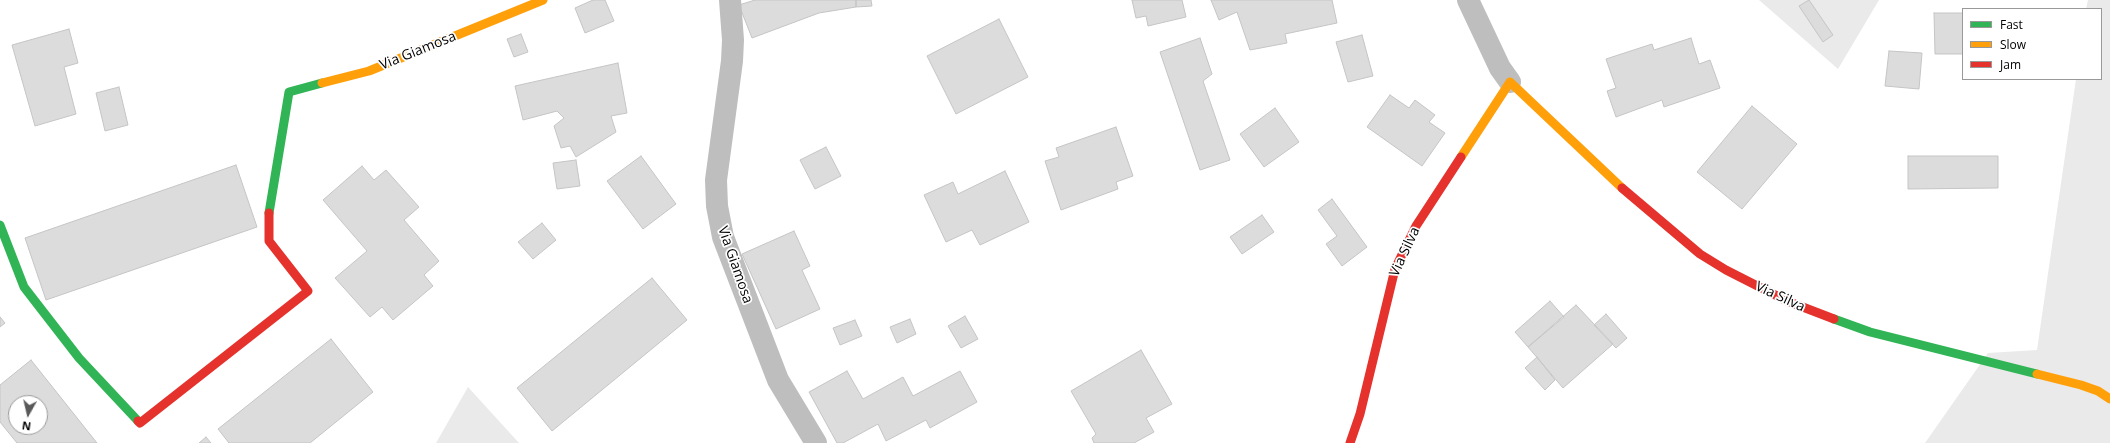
<!DOCTYPE html>
<style>
body{margin:0}
#map{position:relative;width:2110px;height:443px;overflow:hidden;background:#fff;font-family:"Open Sans",sans-serif}
canvas{display:block}
.legend{position:absolute;left:1962px;top:8px;width:140px;height:72px;box-sizing:border-box;background:#fff;border:1px solid #999;margin:0;padding:5px 7px;list-style:none;font-size:12px;color:#000}
.legend li{display:flex;align-items:center;gap:8px;height:20px}
.legend b{width:20px;border:1px solid #999}
.north{position:absolute;left:8px;top:395px;width:40px;height:40px;box-sizing:border-box;background:#fff;border:1px solid #999;border-radius:50%;rotate:188deg;font-size:11px;font-weight:700;line-height:16px;text-align:center;color:#000}
.north::after{content:'';display:block;margin:auto;width:14px;height:18px;background:#595959;clip-path:polygon(50% 0,100% 100%,50% 72%,0 100%)}
</style>
<div id="map">
<canvas width="2110" height="443"></canvas>
<ul class="legend">
<li><b style="height:5px;background:#30b455"></b>Fast</li>
<li><b style="height:5px;background:#ff9f0a"></b>Slow</li>
<li><b style="height:5px;background:#e5322d"></b>Jam</li>
</ul>
<div class="north">N</div>
</div>
<script>
const c = document.querySelector('canvas').getContext('2d');
c.lineJoin = 'round';
function fill(path, color) {
  c.fillStyle = color;
  c.fill(path, 'evenodd');
}
function toPath(rows) {
  const path = new Path2D();
  for (const r of rows) {
    path.moveTo(r[0], r[1]);
    for (let i = 2; i < r.length; i += 2) path.lineTo(r[i], r[i + 1]);
  }
  return path;
}
function trace(path, color, width, dash) {
  c.strokeStyle = color;
  c.lineWidth = width;
  c.lineCap = dash ? 'butt' : 'round';
  c.setLineDash(dash || []);
  c.stroke(path);
}
function label(font, color, halo, rows, align = 'center') {
  c.font = font + ' "Open Sans",sans-serif';
  c.lineWidth = 3.5;
  c.setLineDash([]);
  c.textBaseline = 'middle';
  c.strokeStyle = halo;
  c.fillStyle = color;
  for (const [text, x, y, turn = 0] of rows) {
    c.save();
    c.translate(x, y);
    c.rotate((+turn || 0) * Math.PI / 180);
    c.textAlign = isNaN(turn) ? turn : align;
    if (halo) c.strokeText(text, 0, 0);
    c.fillText(text, 0, 0);
    c.restore();
  }
}
fill(toPath([
 [1759,0,1879,0,1838,69],
 [2088,0,2110,0,2110,443,1925,443,1988,353,2037,350,2076,79,2101,79,2101,9,2086,9],
 [468,387,519,443,436,443]
]), '#eaeaea');
const building = toPath([
 [593,0,605,0,614,21,585,33,575,8,593,0],
 [755,0,856,0,856,7,819,13,752,38,739,5,755,0],
 [856,0,871,0,872,6,856,7,856,0],
 [1132,0,1182,0,1186,17,1148,26,1146,16,1136,18,1132,0],
 [1211,0,1332,0,1337,23,1285,34,1287,43,1250,50,1237,12,1219,20,1211,0],
 [1809,0,1833,35,1823,42,1799,6,1809,0],
 [1934,13,1963,13,1963,54,1935,54,1934,13],
 [999,19,1028,77,956,114,927,56,999,19],
 [69,29,78,63,64,67,76,114,35,126,12,45,69,29],
 [521,34,528,52,514,57,507,39,521,34],
 [1362,35,1373,76,1348,82,1336,42,1362,35],
 [1200,38,1212,74,1203,81,1230,160,1200,170,1160,52,1200,38],
 [1691,38,1699,64,1710,60,1720,88,1664,107,1662,100,1616,117,1607,91,1616,88,1606,59,1652,44,1654,50,1691,38],
 [1889,51,1922,53,1919,89,1885,86,1889,51],
 [618,63,627,113,611,116,616,132,576,157,570,146,561,148,554,126,564,118,557,111,523,120,515,86,618,63],
 [119,87,128,125,105,131,96,93,119,87],
 [1390,95,1409,108,1415,100,1435,115,1429,122,1445,133,1422,166,1367,127,1390,95],
 [1752,106,1797,144,1742,209,1697,172,1752,106],
 [1275,108,1299,142,1264,167,1240,134,1275,108],
 [1116,127,1133,176,1116,182,1118,189,1061,210,1045,161,1059,157,1056,148,1116,127],
 [826,147,841,176,815,189,800,160,826,147],
 [641,156,676,204,643,229,607,181,641,156],
 [1908,156,1998,156,1998,188,1908,189,1908,156],
 [576,160,580,186,557,189,553,163,576,160],
 [236,165,257,227,46,300,25,238,236,165],
 [362,166,374,180,386,170,419,207,404,220,439,261,424,275,433,286,393,320,382,307,370,317,335,278,367,251,323,200,362,166],
 [1005,171,1029,222,980,245,972,230,946,242,924,195,953,182,958,194,1005,171],
 [1332,199,1367,247,1342,266,1326,244,1337,236,1318,210,1332,199],
 [1262,215,1274,232,1242,254,1230,237,1262,215],
 [542,223,556,240,533,259,518,242,542,223],
 [794,231,810,266,802,270,820,309,776,329,742,254,794,231],
 [652,278,687,320,552,431,517,388,652,278],
 [1550,301,1564,317,1528,347,1515,332,1550,301],
 [1576,305,1613,344,1563,388,1528,347,1576,305],
 [1606,314,1627,338,1616,348,1594,325,1606,314],
 [965,316,978,339,961,348,948,326,965,316],
 [0,317,5,323,0,327,0,317],
 [910,319,916,334,897,343,890,327,910,319],
 [855,320,862,336,840,345,833,328,855,320],
 [331,339,373,392,310,443,229,443,218,429,331,339],
 [1141,350,1172,404,1146,418,1154,432,1134,443,1094,443,1092,438,1096,434,1071,391,1141,350],
 [1537,357,1555,380,1545,390,1525,368,1537,357],
 [31,360,97,443,17,443,0,422,0,385,31,360],
 [16,403,40,403,40,427,16,427,16,403],
 [847,371,863,399,903,377,913,396,960,371,977,402,930,428,926,420,886,441,878,424,843,443,837,443,809,392,847,371],
 [206,437,211,443,199,443,206,437]
]);
fill(building, '#dcdcdc');
trace(building, '#c5c5c5', 1);
trace(toPath([
 [730,0,733,40,732,61,716,180,717,206,723,237,778,380,816,443],
 [1468,0,1500,68,1510,82]
]), '#bebebe', 22);
trace(toPath([
 [269,213,289,92,322,83],
 [0,225,24,287,79,358,138,421],
 [1834,319,1870,332,2037,374]
]), '#30b455', 9);
trace(toPath([
 [322,83,369,71,543,0],
 [1461,157,1510,82,1622,188],
 [2037,374,2081,385,2098,391,2110,399]
]), '#ff9f0a', 9);
trace(toPath([
 [1622,188,1700,254,1726,270,1787,301,1834,319],
 [138,421,140,423,308,291,269,241,269,213],
 [1350,443,1360,414,1395,269,1416,226,1461,157]
]), '#e5322d', 9);
label('14px', '#000', '#fff', [
 ["Via Giamosa",418,51,-22],
 ["Via Silva",1405,252,-65],
 ["Via Giamosa",735,265,71],
 ["Via Silva",1780,297,25]
]);
</script>
